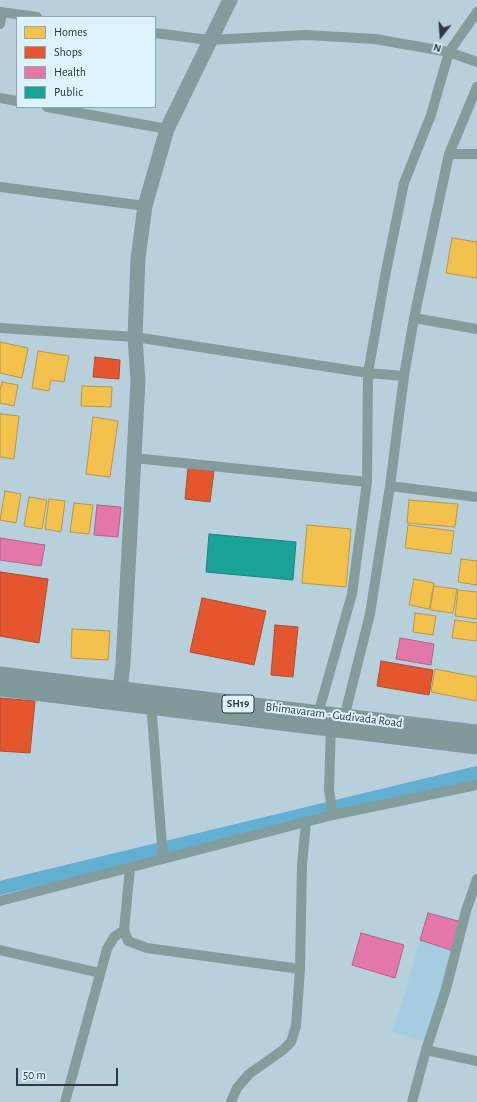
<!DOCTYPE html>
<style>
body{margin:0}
#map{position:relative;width:477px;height:1102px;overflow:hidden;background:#b8d0dc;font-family:"Alegreya Sans",sans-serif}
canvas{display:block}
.legend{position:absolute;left:16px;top:16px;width:140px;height:92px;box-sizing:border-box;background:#dcf2fd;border:1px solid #94a8b3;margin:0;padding:5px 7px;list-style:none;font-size:12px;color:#293a43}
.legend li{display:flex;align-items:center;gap:8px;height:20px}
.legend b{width:20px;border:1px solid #94a8b3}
.north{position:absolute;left:421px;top:16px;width:40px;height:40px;-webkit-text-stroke:3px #dcf2fd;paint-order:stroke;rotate:197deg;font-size:11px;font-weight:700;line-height:16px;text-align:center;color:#293a43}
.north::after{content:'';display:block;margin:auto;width:14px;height:18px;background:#293a43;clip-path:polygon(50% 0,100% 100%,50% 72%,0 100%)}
.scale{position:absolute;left:16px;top:1068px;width:102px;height:18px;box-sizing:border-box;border:2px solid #293a43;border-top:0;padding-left:5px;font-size:12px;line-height:14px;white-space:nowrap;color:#293a43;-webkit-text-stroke:3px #dcf2fd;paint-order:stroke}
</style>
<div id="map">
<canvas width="477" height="1102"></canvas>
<ul class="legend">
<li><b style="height:11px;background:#f2c14e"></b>Homes</li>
<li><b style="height:11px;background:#e4572e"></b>Shops</li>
<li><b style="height:11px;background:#e377a8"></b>Health</li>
<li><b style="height:11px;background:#17a398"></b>Public</li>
</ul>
<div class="north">N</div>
<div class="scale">50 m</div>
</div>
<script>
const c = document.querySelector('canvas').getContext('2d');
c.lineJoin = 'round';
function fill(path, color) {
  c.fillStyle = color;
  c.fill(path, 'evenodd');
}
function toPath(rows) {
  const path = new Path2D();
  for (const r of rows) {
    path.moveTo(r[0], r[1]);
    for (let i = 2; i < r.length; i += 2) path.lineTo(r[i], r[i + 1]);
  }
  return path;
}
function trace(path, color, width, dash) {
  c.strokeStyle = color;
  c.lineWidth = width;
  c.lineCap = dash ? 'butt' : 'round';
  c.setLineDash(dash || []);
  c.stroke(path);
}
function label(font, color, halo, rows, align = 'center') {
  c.font = font + ' "Alegreya Sans",sans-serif';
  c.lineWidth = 4;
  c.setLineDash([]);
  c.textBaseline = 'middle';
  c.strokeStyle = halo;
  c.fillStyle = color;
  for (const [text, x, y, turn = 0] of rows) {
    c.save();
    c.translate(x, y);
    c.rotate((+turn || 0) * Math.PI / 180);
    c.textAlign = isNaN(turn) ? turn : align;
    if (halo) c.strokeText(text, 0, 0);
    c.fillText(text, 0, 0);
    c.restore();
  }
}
fill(toPath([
 [428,913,462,922,428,1042,393,1032]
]), '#a5cce0');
const homes = toPath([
 [452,238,477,242,477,278,446,273,452,238],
 [0,342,28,348,22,378,0,373,0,342],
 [38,351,69,356,64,382,51,380,49,391,32,388,38,351],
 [2,382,18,385,14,406,0,403,0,390,2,382],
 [82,386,112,387,111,407,81,406,82,386],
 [0,414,19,416,14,459,0,457,0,414],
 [93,417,118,421,110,477,86,474,93,417],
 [5,491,21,494,16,523,0,520,5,491],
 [29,497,47,500,42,529,24,526,29,497],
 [49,499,65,501,61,532,45,529,49,499],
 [409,500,458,504,455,527,407,523,409,500],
 [74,503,93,505,89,534,70,532,74,503],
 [307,525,351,529,346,587,302,583,307,525],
 [408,525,454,531,451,554,405,548,408,525],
 [461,559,477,561,477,585,458,582,461,559],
 [414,579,434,583,429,609,409,605,414,579],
 [434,586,457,589,453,613,430,610,434,586],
 [458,590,477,592,477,619,455,616,458,590],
 [415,613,436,616,433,635,413,632,415,613],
 [455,620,477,623,477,641,452,638,455,620],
 [72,629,110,631,108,660,71,658,72,629],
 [435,669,477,677,477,701,431,692,435,669]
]);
fill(homes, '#f2c14e');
trace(homes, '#b6984b', 1);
const shops = toPath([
 [95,357,120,360,119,379,93,377,95,357],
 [188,468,214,471,210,502,185,499,188,468],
 [0,572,48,579,39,643,0,636,0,572],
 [202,598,266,611,254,665,190,652,202,598],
 [275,625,298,627,293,677,271,675,275,625],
 [381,661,433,670,429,695,377,686,381,661],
 [0,698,35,701,30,753,0,751,0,698]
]);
fill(shops, '#e4572e');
trace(shops, '#ac4e34', 1);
const health = toPath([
 [97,505,121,507,118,537,94,535,97,505],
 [0,538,45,545,41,566,0,560,0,538],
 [400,638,434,644,431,665,396,659,400,638],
 [428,913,462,922,454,951,420,940,428,913],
 [361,933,404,945,395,978,352,965,361,933]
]);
fill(health, '#e377a8');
trace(health, '#ab658a', 1);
const public = toPath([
 [209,534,296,542,293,580,206,572,209,534]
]);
fill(public, '#17a398');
trace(public, '#1c847e', 1);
trace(toPath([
 [0,888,477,773]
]), '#63afd2', 14);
trace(toPath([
 [0,12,37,17],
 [0,24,2,12],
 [155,33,209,40,306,35,375,39,449,52,477,62],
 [0,98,17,101],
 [47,107,167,129],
 [449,154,477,154],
 [0,187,145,206],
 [414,318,477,329],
 [0,328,135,337,368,373,404,376],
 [134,458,367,482],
 [390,486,477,497],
 [151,702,163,859],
 [318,714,352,594,367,482,368,373,386,271,404,183,431,115,449,52,477,12],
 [343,722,370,614,390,486,404,376,414,318,449,154,477,87],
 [331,724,329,790,333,815],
 [130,868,124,930,128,941,147,948,300,969],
 [0,901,333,815,477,785],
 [0,950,100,973],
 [426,1050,477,1061],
 [65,1102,107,949,114,937,124,930],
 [231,1102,237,1088,249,1074,283,1050,291,1042,296,1026,300,969,302,865,306,822],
 [412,1102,426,1050,446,989,466,911,477,879]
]), '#829d9c', 10);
trace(toPath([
 [120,690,123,664,138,381,135,337,138,258,145,206,167,129,230,0]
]), '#839d9f', 15);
trace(toPath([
 [0,675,477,733],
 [0,688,477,746]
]), '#80999b', 17);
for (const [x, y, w] of [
 [238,704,32]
]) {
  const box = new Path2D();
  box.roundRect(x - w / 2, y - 9, w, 18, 3);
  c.fillStyle = '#dcf2fd';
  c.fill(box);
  trace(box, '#293a43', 1);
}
label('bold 11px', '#293a43', null, [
 ["SH19",238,704]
]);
label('12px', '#293a43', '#dcf2fd', [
 ["Bhimavaram - Gudivada Road",334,715,7]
]);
</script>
